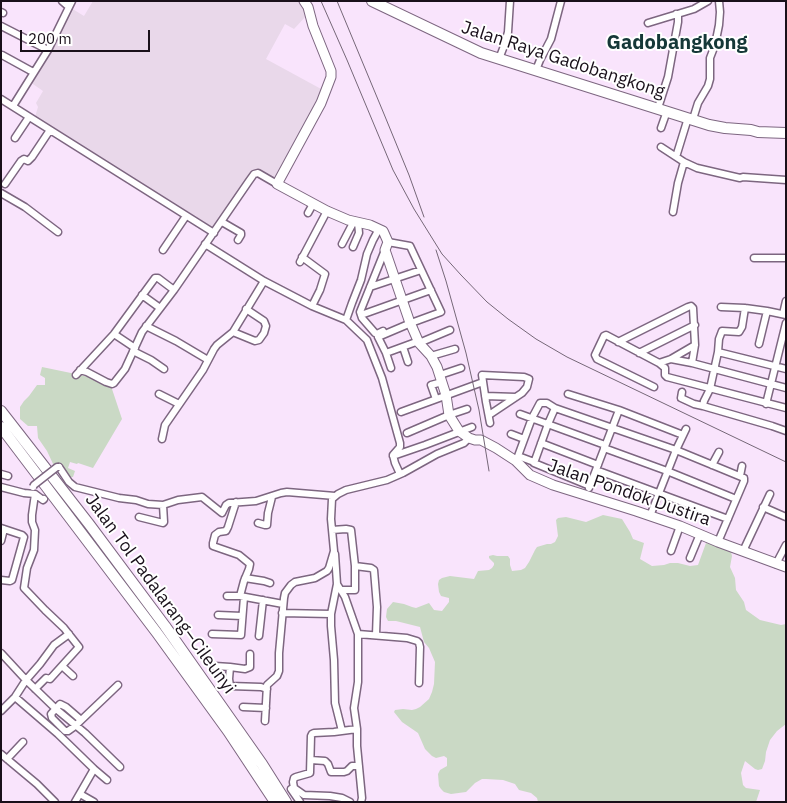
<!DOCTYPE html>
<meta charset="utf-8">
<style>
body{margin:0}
#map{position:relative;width:787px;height:803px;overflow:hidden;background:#f9e4fc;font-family:"IBM Plex Sans",sans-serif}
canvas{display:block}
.frame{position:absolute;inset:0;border:2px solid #19101a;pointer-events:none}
.scale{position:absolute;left:20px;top:30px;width:130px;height:22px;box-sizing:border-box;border:2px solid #19101a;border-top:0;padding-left:6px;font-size:15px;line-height:18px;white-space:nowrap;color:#19101a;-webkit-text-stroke:4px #fff;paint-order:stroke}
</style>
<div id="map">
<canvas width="787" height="803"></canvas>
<div class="frame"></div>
<div class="scale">200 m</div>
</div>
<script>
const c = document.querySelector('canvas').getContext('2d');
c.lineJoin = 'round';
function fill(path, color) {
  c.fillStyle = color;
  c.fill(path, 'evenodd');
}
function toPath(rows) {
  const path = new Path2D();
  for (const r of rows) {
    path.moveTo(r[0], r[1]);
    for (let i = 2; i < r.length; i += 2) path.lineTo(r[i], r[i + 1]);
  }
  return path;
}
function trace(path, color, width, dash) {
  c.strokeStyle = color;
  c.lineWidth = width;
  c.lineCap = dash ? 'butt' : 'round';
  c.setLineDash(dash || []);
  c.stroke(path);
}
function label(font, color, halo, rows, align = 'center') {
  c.font = font + ' "IBM Plex Sans",sans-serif';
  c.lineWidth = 4;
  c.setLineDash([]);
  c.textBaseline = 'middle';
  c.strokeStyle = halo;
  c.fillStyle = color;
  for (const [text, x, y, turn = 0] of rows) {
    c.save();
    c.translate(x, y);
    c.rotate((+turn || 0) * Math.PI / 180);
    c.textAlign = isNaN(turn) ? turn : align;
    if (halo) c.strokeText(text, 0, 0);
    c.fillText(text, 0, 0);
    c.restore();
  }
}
fill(toPath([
 [93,1,302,1,307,15,294,29,285,24,266,59,323,90,274,180,253,169,216,226,213,228,210,228,35,117,38,107,36,103,43,91,30,82,71,8,84,16]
]), '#e9d8ea');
fill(toPath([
 [42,367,95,378,111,386,122,419,93,468,78,463,77,464,70,462,68,468,75,471,73,477,68,477,54,466,47,451,38,438,37,426,28,426,20,419,20,407,24,401,29,396,37,385,45,385,45,378,40,375],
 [603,515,622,519,630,532,633,539,644,543,640,559,652,566,664,565,670,563,678,563,690,566,698,565,706,543,728,549,731,552,732,556,730,567,735,578,736,590,744,602,746,610,760,620,781,625,786,624,786,724,777,731,770,740,766,752,765,761,762,769,758,770,755,769,745,761,741,773,743,785,746,788,760,790,756,802,538,802,537,798,531,793,519,790,515,784,503,780,486,779,482,779,475,783,466,792,451,794,444,792,441,789,439,786,438,774,440,770,447,766,447,758,444,756,436,758,432,756,425,749,418,733,402,722,394,712,395,710,403,709,412,710,416,709,420,707,429,699,432,692,434,684,435,662,429,648,424,642,420,627,396,621,388,621,386,617,387,609,393,602,404,604,412,607,416,608,429,603,434,610,442,611,449,602,449,598,441,596,439,592,438,584,439,580,442,578,450,576,474,579,478,571,489,570,492,568,494,565,494,563,489,558,489,556,493,555,497,556,508,556,510,559,510,565,512,571,521,570,525,568,529,562,535,550,537,547,547,544,551,544,555,542,558,536,556,520,558,518,566,517,586,522]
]), '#cad9c5');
const minor = toPath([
 [62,1,69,7],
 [1,12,3,13],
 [648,23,694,9,708,1],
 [1,26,48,50],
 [2,55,33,72],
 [499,59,504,46,508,32,510,1],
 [536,70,540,60,551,39,561,1],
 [1,99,214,233],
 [13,106,48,50,72,1],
 [658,108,668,77,678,22,678,16,676,14],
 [693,119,698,103,708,86,710,79,710,58,715,45,719,25,720,12,719,1],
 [661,128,667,111],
 [15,138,29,117],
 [661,147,684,162,697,168,740,178,743,177,786,180],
 [676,157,688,118],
 [5,184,21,161,24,159,28,161,32,157,50,130],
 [1,193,25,207,58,232],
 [673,212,678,183,684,162],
 [308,213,313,204],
 [222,222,241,233,241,235,238,240],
 [388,242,410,246,441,312,411,323,378,337,386,353,391,368],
 [205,244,264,281,312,306,346,320,367,340,382,378,400,443,400,447,393,455,395,463,400,474],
 [342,244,354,221],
 [353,247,359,233,358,222],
 [163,250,186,216],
 [302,257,325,274,320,290,312,306],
 [754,258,786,258],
 [300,262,327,211],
 [370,287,421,270],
 [142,295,160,308],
 [721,307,745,308,767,311,786,315],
 [745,308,742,327,739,332,722,331,719,339,718,352,710,389,704,401,703,406,772,426,786,431],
 [783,314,786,301],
 [361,315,431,290],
 [346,320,352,303,361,280,367,254,373,240,379,229],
 [146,326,176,341,208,360],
 [383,331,377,334,375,333,362,318,360,312,385,250],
 [233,332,255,341,259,340,264,333,266,326,264,321,246,309],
 [114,334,135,348],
 [618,342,688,307,691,306,693,308,695,345,692,363],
 [759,344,767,311],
 [403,347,408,362],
 [133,351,151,360,164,369],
 [718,352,786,369],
 [386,353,416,342,419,343,450,330],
 [639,353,695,325],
 [431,356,455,349],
 [671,359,692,363,786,388],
 [659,363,671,359,695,345],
 [80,370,87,372,106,382,112,384,114,383,125,369,142,332,174,290,249,181,254,174,258,173,277,184],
 [76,375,114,334,155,278,158,278,174,290],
 [440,375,461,368],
 [654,387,597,359,595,355,604,336,606,335,659,363,665,368,665,375,667,377,786,408],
 [682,392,681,398,694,404,703,406],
 [159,394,179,404],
 [568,394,619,410,683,435],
 [485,396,516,397],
 [436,399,431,385,442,382],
 [766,404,786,323],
 [401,412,483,382],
 [520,414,605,445],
 [489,415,522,393,527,387,529,379,524,377,482,375,486,402,490,423],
 [407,433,449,415,467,409],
 [511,434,524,439],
 [162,439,165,425,203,370,214,349,217,345,233,332,264,281],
 [541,443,598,465],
 [604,448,667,471,736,499],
 [393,456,425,445,472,427],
 [534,462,518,456,532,418,540,403,547,403,555,408],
 [712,465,719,452],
 [59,467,69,482,75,487,119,498,136,500,148,504,163,505,178,500,202,497,222,513,226,505,229,503,256,501,281,493,287,492,335,496],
 [596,470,728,519],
 [1,474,8,476],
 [740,476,742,466],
 [590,486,534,463,548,424,555,408,676,450,744,478,744,481,718,542],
 [1,487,24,493,35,494],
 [589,488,619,410],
 [236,502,228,527,226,531,219,532,215,535,213,543,213,546,239,555,250,564,249,569,244,581,240,596,283,604],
 [763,507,786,517],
 [650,516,676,450,686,429],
 [139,517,163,523,164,522,163,505],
 [258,523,265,525,267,525,268,513,272,497],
 [1,528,22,535,24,537,12,580,10,581,1,580],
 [332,530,346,529,351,530,355,566,371,568,374,570,377,607,376,635],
 [1,541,4,529],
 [671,551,680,526],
 [745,552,745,547,770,494],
 [335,554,337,584,331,614,331,626,334,660,335,703,342,731],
 [690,558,700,534],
 [776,564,786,545],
 [245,578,264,581,270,583],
 [337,584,345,597,358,634,358,682,354,708,357,729,357,746,362,798,361,802],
 [341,590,355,590,355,566],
 [227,596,240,596],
 [282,613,331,614],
 [218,615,242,616],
 [69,634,54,645,40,664,26,680,56,709,85,733,120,767],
 [212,634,241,635,244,597],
 [358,634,407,638,417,641,419,643,420,647,419,683],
 [259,636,263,600],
 [1,653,26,680,15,697,1,711],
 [250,654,250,667,245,669,230,667,229,679,230,686,261,687,267,689],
 [62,666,73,676],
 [215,666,230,667],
 [35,689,46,678,50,679,79,647,64,628,45,610,24,588,27,568,34,550,35,530,32,522,32,515,35,494,43,500,44,499],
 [15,697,58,734,94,769,107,780],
 [243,707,266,708],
 [81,720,66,707,60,704,51,714,52,718,65,731,68,731,75,726,118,685],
 [265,721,267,685,277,676,279,671,279,653,284,598,285,593,291,585,295,582,315,578,327,571,329,568,334,551,331,519,332,499,338,494,346,490,387,480,403,473,437,454,464,443,469,438],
 [1,754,37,784,55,802],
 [7,759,23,742],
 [311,760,325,761,328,764,331,772,344,772,347,771,352,766,359,766],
 [291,789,300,802],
 [80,794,94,802],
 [75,802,94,769],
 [350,802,342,798,330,796,304,795,294,788,293,782,294,778,296,777,310,773,311,736,312,734,314,733,334,732,357,729]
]);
const major = toPath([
 [304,1,308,7,313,26,331,71,331,77,321,103,277,184,327,211,348,220,370,225,383,231,384,233,388,242,385,250,409,320,419,343,431,356,437,367,446,395,449,415,459,431,469,438,475,440,481,440,496,448,516,461,530,475,553,485,636,511,680,526,718,542,786,567]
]);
const highway = toPath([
 [372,1,481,53,709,125,725,128,751,130,758,132,786,133],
 [1,411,89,524,165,626,262,764,286,802],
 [1,427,157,633,228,731,275,802]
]);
trace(minor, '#7d6680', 9);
trace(major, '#7d6680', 11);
trace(highway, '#7d6680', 12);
trace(minor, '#fff', 6);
trace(major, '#fff', 9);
trace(highway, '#fff', 10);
trace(toPath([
 [321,1,347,60,393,170,414,209,442,254,461,275,487,302,508,319,536,339,567,357,786,462],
 [337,1,384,114,409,175,424,217],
 [436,250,446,281,466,353,479,410,489,471]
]), '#756777', 1);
const minorBridge = toPath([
 [33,487,34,485,57,467,59,467]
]);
trace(minorBridge, '#7d6680', 9, []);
trace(minorBridge, '#fff', 6);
label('18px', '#19101a', '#fff', [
 ["Jalan Raya Gadobangkong",563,60,18],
 ["Jalan Pondok Dustira",629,493,19],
 ["Jalan Tol Padalarang–Cileunyi",160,594,54]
]);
label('bold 20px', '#153838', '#fff', [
 ["Gadobangkong",677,43]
]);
</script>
